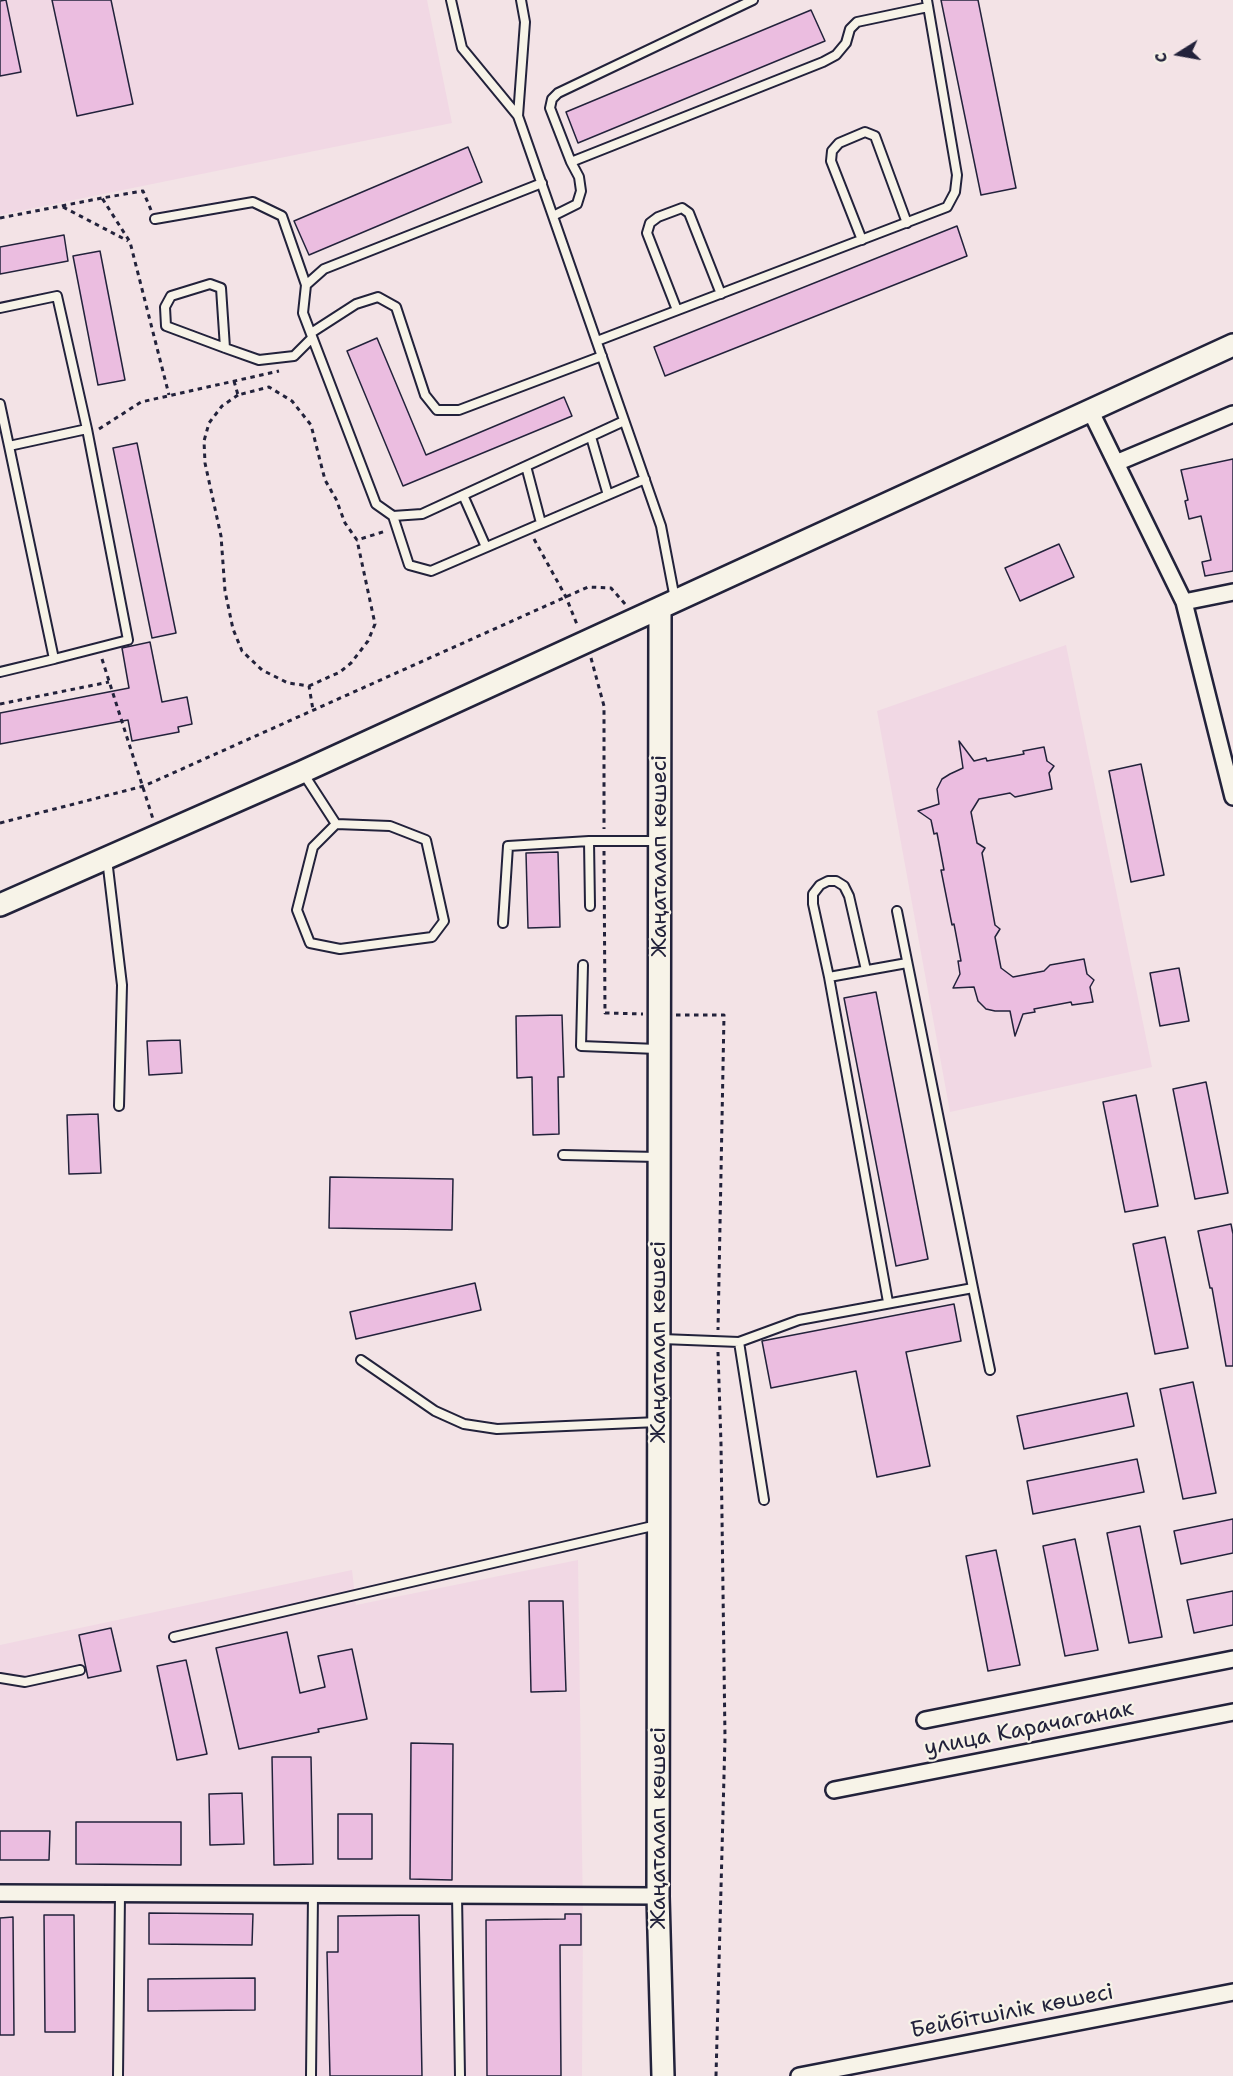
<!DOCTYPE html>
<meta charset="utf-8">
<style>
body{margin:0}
#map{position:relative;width:1233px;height:2076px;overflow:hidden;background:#f3e3e6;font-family:"Shantell Sans",sans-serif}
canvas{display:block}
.north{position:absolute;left:1149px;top:24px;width:60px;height:60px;-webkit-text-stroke:4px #f7f3e8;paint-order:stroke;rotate:259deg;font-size:16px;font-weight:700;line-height:24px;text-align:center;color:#22223b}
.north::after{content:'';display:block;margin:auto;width:21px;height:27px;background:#22223b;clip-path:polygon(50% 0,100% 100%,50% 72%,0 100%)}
</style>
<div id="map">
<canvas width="1233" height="2076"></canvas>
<div class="north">С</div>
</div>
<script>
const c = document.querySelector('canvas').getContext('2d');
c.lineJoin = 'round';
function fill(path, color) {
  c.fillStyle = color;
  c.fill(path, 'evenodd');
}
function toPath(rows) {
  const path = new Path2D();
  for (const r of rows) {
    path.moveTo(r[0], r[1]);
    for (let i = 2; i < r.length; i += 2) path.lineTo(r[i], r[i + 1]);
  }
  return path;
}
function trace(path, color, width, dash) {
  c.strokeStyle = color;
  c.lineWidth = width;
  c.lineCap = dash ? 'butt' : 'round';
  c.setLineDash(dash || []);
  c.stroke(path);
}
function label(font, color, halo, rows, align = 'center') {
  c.font = font + ' "Shantell Sans",sans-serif';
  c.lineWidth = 4.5;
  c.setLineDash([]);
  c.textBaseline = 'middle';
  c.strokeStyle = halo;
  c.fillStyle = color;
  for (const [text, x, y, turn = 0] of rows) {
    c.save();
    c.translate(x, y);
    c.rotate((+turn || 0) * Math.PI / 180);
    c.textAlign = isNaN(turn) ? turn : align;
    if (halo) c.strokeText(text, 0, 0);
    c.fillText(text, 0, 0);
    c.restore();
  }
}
fill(toPath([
 [0,0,427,0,452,123,0,215],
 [1066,645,1152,1067,950,1112,877,711],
 [578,1560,583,1920,582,2076,0,2076,0,1645,352,1570,356,1605]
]), '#f1d8e4');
const building = toPath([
 [6,0,21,72,0,76,0,1,6,0],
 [52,0,111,0,133,104,77,116,52,0],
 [941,0,978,0,1016,188,981,195,941,0],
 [811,10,825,41,578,143,566,112,811,10],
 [468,147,482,182,309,255,294,221,468,147],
 [957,226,967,256,665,376,654,347,957,226],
 [64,235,68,261,0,274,0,247,64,235],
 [100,251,125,380,98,385,73,256,100,251],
 [377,338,426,455,564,397,572,416,403,486,347,351,377,338],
 [137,443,176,633,152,638,113,448,137,443],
 [1233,459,1233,571,1205,576,1202,562,1211,560,1201,516,1189,519,1185,501,1188,500,1181,470,1233,459],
 [1059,544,1074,577,1020,601,1005,568,1059,544],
 [150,642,162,702,187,697,192,724,178,727,179,732,132,741,128,720,0,744,0,713,129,688,122,648,150,642],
 [959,741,974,761,986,758,987,761,1024,754,1023,751,1044,747,1047,761,1054,766,1049,773,1052,789,1015,797,1010,793,979,799,971,812,977,843,985,848,982,853,995,925,1000,929,995,937,1001,968,1013,977,1044,971,1050,965,1084,959,1087,974,1094,980,1090,987,1093,1002,1072,1005,1071,1002,1034,1009,1035,1012,1023,1014,1015,1036,1010,1011,995,1011,986,1009,978,1001,974,987,953,988,960,974,958,961,961,961,954,924,952,925,941,870,944,870,937,833,934,834,931,820,918,811,939,804,937,789,942,779,950,774,963,768,959,741],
 [1141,764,1164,875,1131,882,1109,771,1141,764],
 [558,852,560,927,528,928,526,853,558,852],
 [1179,968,1189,1021,1160,1026,1150,973,1179,968],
 [876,992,928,1259,896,1266,844,998,876,992],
 [562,1015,564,1077,558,1077,559,1134,533,1135,532,1077,517,1078,516,1016,562,1015],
 [180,1040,182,1073,149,1075,147,1041,180,1040],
 [1206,1082,1228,1193,1195,1199,1173,1089,1206,1082],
 [1136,1095,1158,1206,1125,1212,1103,1102,1136,1095],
 [98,1114,101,1173,69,1174,67,1115,98,1114],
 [330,1177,453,1179,452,1230,329,1228,330,1177],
 [1231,1224,1233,1234,1233,1366,1226,1366,1212,1288,1210,1288,1198,1231,1231,1224],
 [1165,1237,1188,1348,1155,1354,1133,1244,1165,1237],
 [475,1283,481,1310,356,1339,350,1312,475,1283],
 [954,1304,961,1341,906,1352,930,1466,877,1477,856,1371,771,1388,762,1341,954,1304],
 [1193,1382,1216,1493,1183,1499,1160,1389,1193,1382],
 [1127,1393,1134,1426,1024,1449,1017,1416,1127,1393],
 [1137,1459,1144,1492,1033,1514,1027,1481,1137,1459],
 [1233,1519,1233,1553,1181,1564,1174,1531,1233,1519],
 [1140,1526,1162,1637,1129,1643,1107,1533,1140,1526],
 [1075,1539,1098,1650,1065,1656,1043,1546,1075,1539],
 [996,1550,1020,1665,988,1671,966,1556,996,1550],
 [1233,1591,1233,1625,1194,1633,1187,1600,1233,1591],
 [529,1601,563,1601,566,1691,531,1692,529,1601],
 [111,1628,121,1671,88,1678,79,1635,111,1628],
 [287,1632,300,1693,325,1687,318,1656,352,1649,367,1719,318,1729,319,1732,239,1749,216,1648,287,1632],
 [186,1660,207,1754,177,1760,157,1666,186,1660],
 [411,1743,453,1744,452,1880,410,1879,411,1743],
 [272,1757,311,1757,313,1864,274,1865,272,1757],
 [242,1793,244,1844,210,1845,209,1794,242,1793],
 [338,1814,372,1814,372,1859,338,1859,338,1814],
 [76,1822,181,1822,181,1865,76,1864,76,1822],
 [0,1831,50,1831,49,1860,0,1860,0,1831],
 [149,1913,253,1914,252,1945,149,1944,149,1913],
 [565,1914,581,1914,581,1945,560,1945,561,2076,487,2076,486,1920,565,1919,565,1914],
 [44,1915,74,1915,75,2032,45,2032,44,1915],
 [419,1915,422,2076,330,2076,327,1952,338,1952,338,1916,419,1915],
 [13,1917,14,2035,0,2035,0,1918,13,1917],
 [255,1978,255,2010,148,2011,148,1979,255,1978]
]);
fill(building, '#ebbde0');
trace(building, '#22223b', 1.5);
const service = toPath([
 [451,0,462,48,518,116,661,526,675,599],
 [518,116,525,22,521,0],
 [571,162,823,62,836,55,846,43,850,29,857,22,928,7],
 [542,183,324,269,306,285,303,313,376,504,393,516,422,514,624,421],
 [553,216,577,204,581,191,579,177,571,162,550,108,552,99,558,93,753,0],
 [155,219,253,202,282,216,306,285],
 [862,240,831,161,832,151,839,143,865,132,875,136,907,223],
 [0,308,57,296,87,429,9,446,54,659,0,672],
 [677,310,647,233,650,223,658,217,682,208,689,213,721,294],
 [311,333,356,304,378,297,396,307,425,395,437,410,459,410,602,356],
 [597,341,947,207,955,192,957,175,927,0],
 [225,348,221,288,210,284,171,296,165,307,166,326,225,348,259,360,294,356,312,338],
 [0,404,9,446],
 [591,437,608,495],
 [526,466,541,523],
 [463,495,486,547],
 [393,516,409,565,431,571,645,479],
 [54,659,128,640,87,429],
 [303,773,336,824],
 [336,824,390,826,426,840,444,921,432,937,340,949,310,943,297,910,313,847,336,824],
 [589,841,590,906],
 [107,859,122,985,119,1106],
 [897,911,973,1288],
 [503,923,508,846,589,841,658,841],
 [583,965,581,1046,657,1049],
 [829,977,813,904,813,894,820,885,828,881,836,881,844,886,849,896,866,970],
 [563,1155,658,1157],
 [888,1302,829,977,907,963],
 [662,1339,739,1342,799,1320,973,1288,990,1370],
 [739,1342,764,1500],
 [361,1360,435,1411,464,1424,497,1429,658,1422],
 [174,1637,657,1525],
 [0,1678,25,1682,80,1670],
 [457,1895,460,2076],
 [118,2076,120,1894],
 [311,2076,313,1895]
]);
const minor = toPath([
 [1090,410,1184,602,1233,797],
 [1116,463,1233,414],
 [1184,602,1233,592],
 [925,1720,1233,1659],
 [834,1790,1233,1712],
 [0,1893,658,1896],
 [799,2076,1233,1992]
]);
const secondary = toPath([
 [660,608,658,1896,663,2076],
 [0,905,302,772,1233,345]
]);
trace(service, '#22223b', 12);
trace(minor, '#22223b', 20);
trace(secondary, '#22223b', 26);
trace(toPath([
 [63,207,128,241],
 [151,210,143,191,102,198,130,242,169,395],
 [0,218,102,198],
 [234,381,238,395,269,387,292,401,311,425,325,480,336,499,345,523,357,540,386,531],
 [238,395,222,406,209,423,204,441,205,463,221,536,225,591,233,629,242,651,262,670,288,683,309,686,313,710],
 [99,429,141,402,279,371],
 [534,539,566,597,578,627],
 [591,658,604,706,604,829],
 [102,659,153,819],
 [309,686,340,672,351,663,368,641,375,624,357,540],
 [0,704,109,682],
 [0,823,144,786,588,587,611,588,626,605],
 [604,851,605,1013,643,1014],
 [676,1015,724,1015,718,1330],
 [716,2076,725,1738,721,1444,718,1352]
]), '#22223b', 3, [4.5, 4.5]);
trace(service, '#f7f3e8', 8);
trace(minor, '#f7f3e8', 15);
trace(secondary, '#f7f3e8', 21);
label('22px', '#22223b', '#f7f3e8', [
 ["Жаңаталап көшесі",660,856,-90],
 ["Жаңаталап көшесі",659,1342,-90],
 ["улица Карачаганак",1029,1729,-11],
 ["Жаңаталап көшесі",659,1828,-90],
 ["Бейбітшілік көшесі",1012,2012,-11]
]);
</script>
